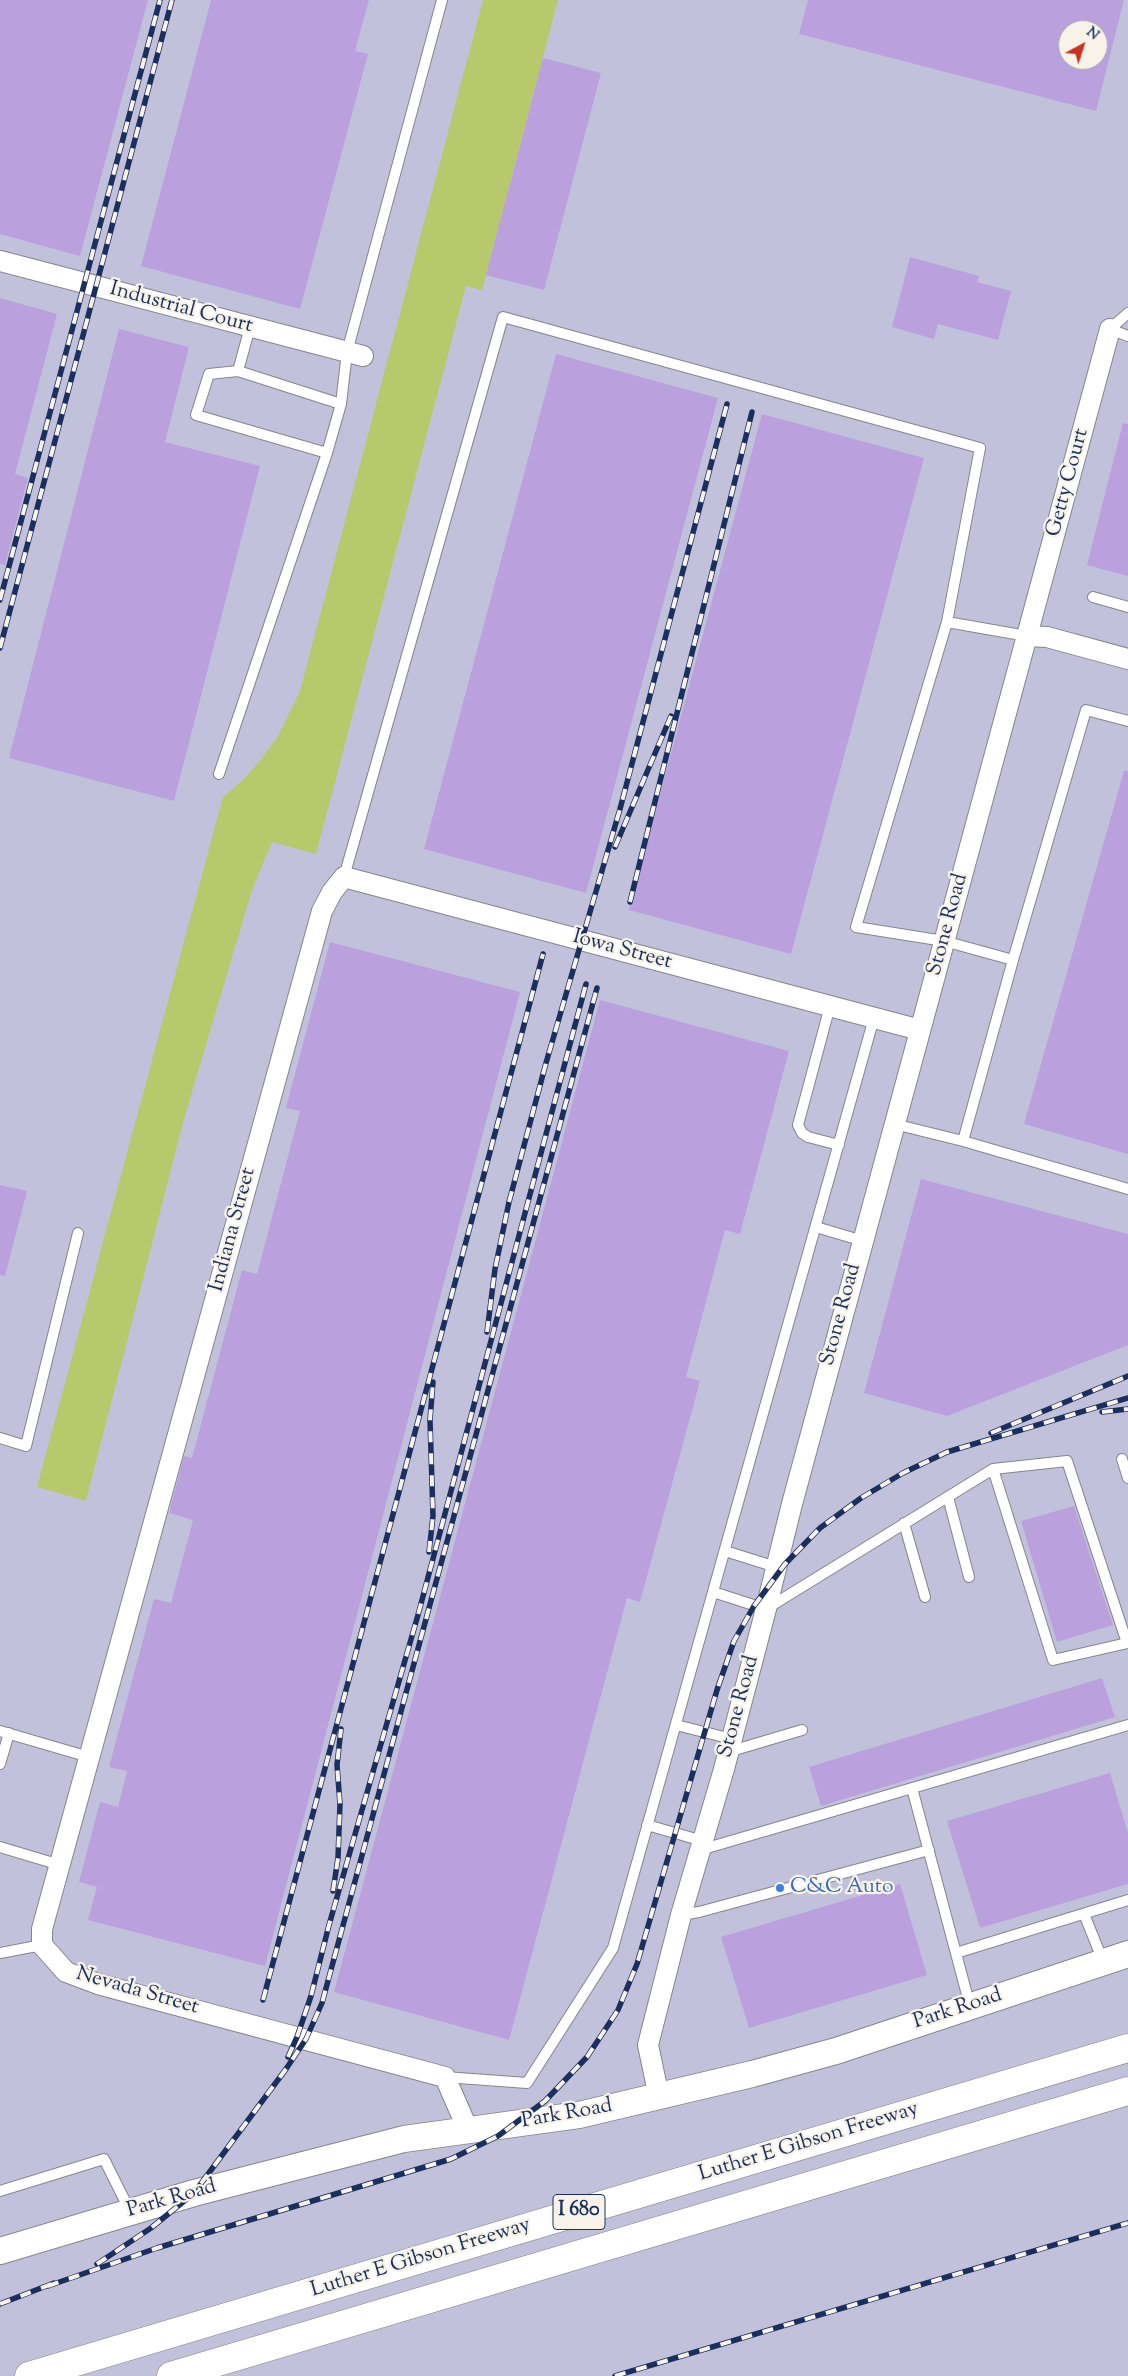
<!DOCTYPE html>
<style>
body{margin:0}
#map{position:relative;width:1128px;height:2376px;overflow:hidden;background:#f0dbb9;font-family:"Sorts Mill Goudy",serif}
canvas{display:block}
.north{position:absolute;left:1058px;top:20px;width:50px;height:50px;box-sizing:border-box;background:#f7f3e8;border:1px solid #9fa5b1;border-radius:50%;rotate:40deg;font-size:14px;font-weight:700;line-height:20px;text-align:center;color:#1b2f5e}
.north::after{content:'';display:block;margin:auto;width:18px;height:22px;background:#c8321e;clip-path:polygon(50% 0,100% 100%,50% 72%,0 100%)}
</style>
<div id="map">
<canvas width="1128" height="2376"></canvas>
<div class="north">N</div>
</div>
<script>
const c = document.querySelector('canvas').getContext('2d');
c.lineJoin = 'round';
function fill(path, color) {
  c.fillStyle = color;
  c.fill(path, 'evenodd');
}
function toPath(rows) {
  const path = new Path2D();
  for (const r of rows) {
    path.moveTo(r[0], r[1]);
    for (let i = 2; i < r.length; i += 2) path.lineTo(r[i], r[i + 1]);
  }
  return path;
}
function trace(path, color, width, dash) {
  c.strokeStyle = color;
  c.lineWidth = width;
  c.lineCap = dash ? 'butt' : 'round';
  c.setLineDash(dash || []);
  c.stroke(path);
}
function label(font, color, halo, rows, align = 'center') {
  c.font = font + ' "Sorts Mill Goudy",serif';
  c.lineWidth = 4.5;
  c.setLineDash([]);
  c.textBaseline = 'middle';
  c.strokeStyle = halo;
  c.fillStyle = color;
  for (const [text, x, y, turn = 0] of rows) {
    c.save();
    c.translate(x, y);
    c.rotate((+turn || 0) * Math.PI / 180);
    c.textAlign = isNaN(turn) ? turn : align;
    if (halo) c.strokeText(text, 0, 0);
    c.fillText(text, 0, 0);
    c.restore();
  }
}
fill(toPath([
 [0,0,1128,0,1128,2376,0,2376],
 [1068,30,1098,30,1098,60,1068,60]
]), '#c2c1dc');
fill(toPath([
 [483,0,558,0,482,290,466,286,316,854,272,842,252,890,184,1119,86,1501,37,1487,223,797,244,779,262,758,278,736,300,691]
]), '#b8c96c');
fill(toPath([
 [0,0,148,0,80,256,0,234],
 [211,0,369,0,355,51,368,54,300,309,141,266],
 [808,0,1124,0,1096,111,799,34],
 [1068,30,1098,30,1098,60,1068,60],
 [543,58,601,73,544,290,486,275],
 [910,257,979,276,977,282,1011,291,998,340,938,324,934,339,892,327],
 [0,298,57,314,15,474,28,478,5,565,0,564],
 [119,329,189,347,165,442,260,466,174,801,9,758],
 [556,354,718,398,586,893,424,849],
 [762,414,924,458,791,954,629,910],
 [1123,423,1128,424,1128,576,1087,565],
 [1124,771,1128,771,1128,1154,1024,1124],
 [330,942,520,992,265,1966,88,1920,97,1887,79,1882,100,1802,118,1807,127,1771,109,1767,154,1599,171,1603,193,1520,169,1513,184,1456,192,1458,242,1270,257,1274,300,1111,286,1108],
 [600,1000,789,1051,740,1234,725,1230,686,1377,700,1381,640,1602,627,1598,509,2040,334,1992],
 [921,1179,1128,1234,1128,1345,947,1416,864,1393],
 [0,1185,27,1191,5,1276,0,1275],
 [1074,1506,1113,1625,1057,1642,1021,1521],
 [1102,1678,1115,1717,821,1806,809,1767],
 [1110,1773,1128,1833,1128,1884,980,1928,947,1821],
 [900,1884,927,1975,749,2028,721,1937]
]), '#baa1de');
const service = toPath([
 [1128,313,1110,329,1128,336],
 [250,327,238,371,341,404,347,352,442,0],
 [238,371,209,374,196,415,327,453,341,404],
 [1093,597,1128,607],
 [947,622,856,927,944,941,1013,960],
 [1128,721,1086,710,1013,960,963,1141,1128,1189],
 [219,774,327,453],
 [344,877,503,317,980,448,947,622,1027,636],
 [830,1006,798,1125,802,1133,808,1137,839,1145],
 [894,1124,963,1141],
 [816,1227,863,1241],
 [0,1438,26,1446,78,1233],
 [1122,1459,1128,1478],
 [948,1497,969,1577],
 [904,1523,925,1597],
 [725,1551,776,1567],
 [713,1592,766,1609,993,1469,1067,1461,1127,1643,1053,1660,993,1469],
 [676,1725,732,1739],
 [0,1731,89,1757],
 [728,1752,802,1730],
 [0,1764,9,1733],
 [912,1788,970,2006],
 [647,1825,703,1841],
 [0,1847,60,1865],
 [700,1850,1128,1725],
 [1084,1914,1103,1961],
 [681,1915,699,1912,929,1850],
 [0,1953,42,1945],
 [956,1953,1128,1900],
 [445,2077,527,2083,613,1948,874,1018],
 [0,2191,104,2159,130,2211]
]);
const minor = toPath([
 [0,261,363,356],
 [1027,636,1047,637,1128,659],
 [659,2097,648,2045,681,1915,724,1769,766,1609,792,1504,1110,329],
 [468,2130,445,2077,98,1984,66,1972,42,1945,42,1929,322,911,332,892,344,877,920,1030]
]);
const tertiary = toPath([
 [0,2251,194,2193,404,2139,579,2115,752,2074,836,2051,1128,1954]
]);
const motorway = toPath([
 [29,2376,1128,2048],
 [171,2376,1128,2091]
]);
trace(service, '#86858c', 12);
trace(minor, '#86858c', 22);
trace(tertiary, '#86858c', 28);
trace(motorway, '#86858c', 29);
trace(service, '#fff', 10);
trace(minor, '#fff', 20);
trace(tertiary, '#fff', 26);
trace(motorway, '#fff', 28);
const rail = toPath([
 [0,600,160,0],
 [0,648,172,0],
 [615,847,671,716],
 [630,902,752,412],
 [487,1332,495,1269,509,1202,546,1063,620,809,727,404],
 [1102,1412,1128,1409],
 [991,1433,1128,1376],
 [429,1552,433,1516,430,1420,433,1382],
 [333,1891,338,1858,340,1804,337,1765,341,1729],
 [263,2000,543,954],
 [288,2057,297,2037,311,1996,329,1925,418,1615,586,984],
 [97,2264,151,2228,194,2193,286,2069,306,2039,322,2003,597,988],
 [48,2286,157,2248,451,2159,498,2136,545,2101,587,2057,618,2010,637,1964,717,1690,734,1641,754,1606,785,1564,820,1528,861,1498,903,1473,947,1452,1128,1398],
 [0,2304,54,2283],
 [615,2376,1128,2223]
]);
trace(rail, '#1b2f5e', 5.5);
trace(rail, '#f7f3e8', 4, [11]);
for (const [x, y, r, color] of [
 [780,1888,5,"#3f7fe0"]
]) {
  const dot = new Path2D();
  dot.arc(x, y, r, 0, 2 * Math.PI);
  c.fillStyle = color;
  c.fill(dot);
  trace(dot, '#f7f3e8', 2);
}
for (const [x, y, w] of [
 [579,2212,52]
]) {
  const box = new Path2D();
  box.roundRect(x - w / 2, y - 17.5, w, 35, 4);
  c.fillStyle = '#f7f3e8';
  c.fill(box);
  trace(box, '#1b2f5e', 1);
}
label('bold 20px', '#1b2f5e', null, [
 ["I 680",579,2212]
]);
label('21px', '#1b2f5e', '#f7f3e8', [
 ["Industrial Court",181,309,15],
 ["Getty Court",1069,483,-75],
 ["Stone Road",949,925,-75],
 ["Iowa Street",622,951,15],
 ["Indiana Street",234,1230,-75],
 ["Stone Road",842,1315,-75],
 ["Stone Road",740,1707,-75],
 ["Nevada Street",137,1992,16],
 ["Park Road",958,2010,-18],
 ["Park Road",567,2115,-10],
 ["Luther E Gibson Freeway",809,2143,-17],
 ["Park Road",172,2200,-16],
 ["Luther E Gibson Freeway",421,2259,-17]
]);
label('21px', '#366cbe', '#f7f3e8', [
 ["C&C Auto",790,1888]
], 'left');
</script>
